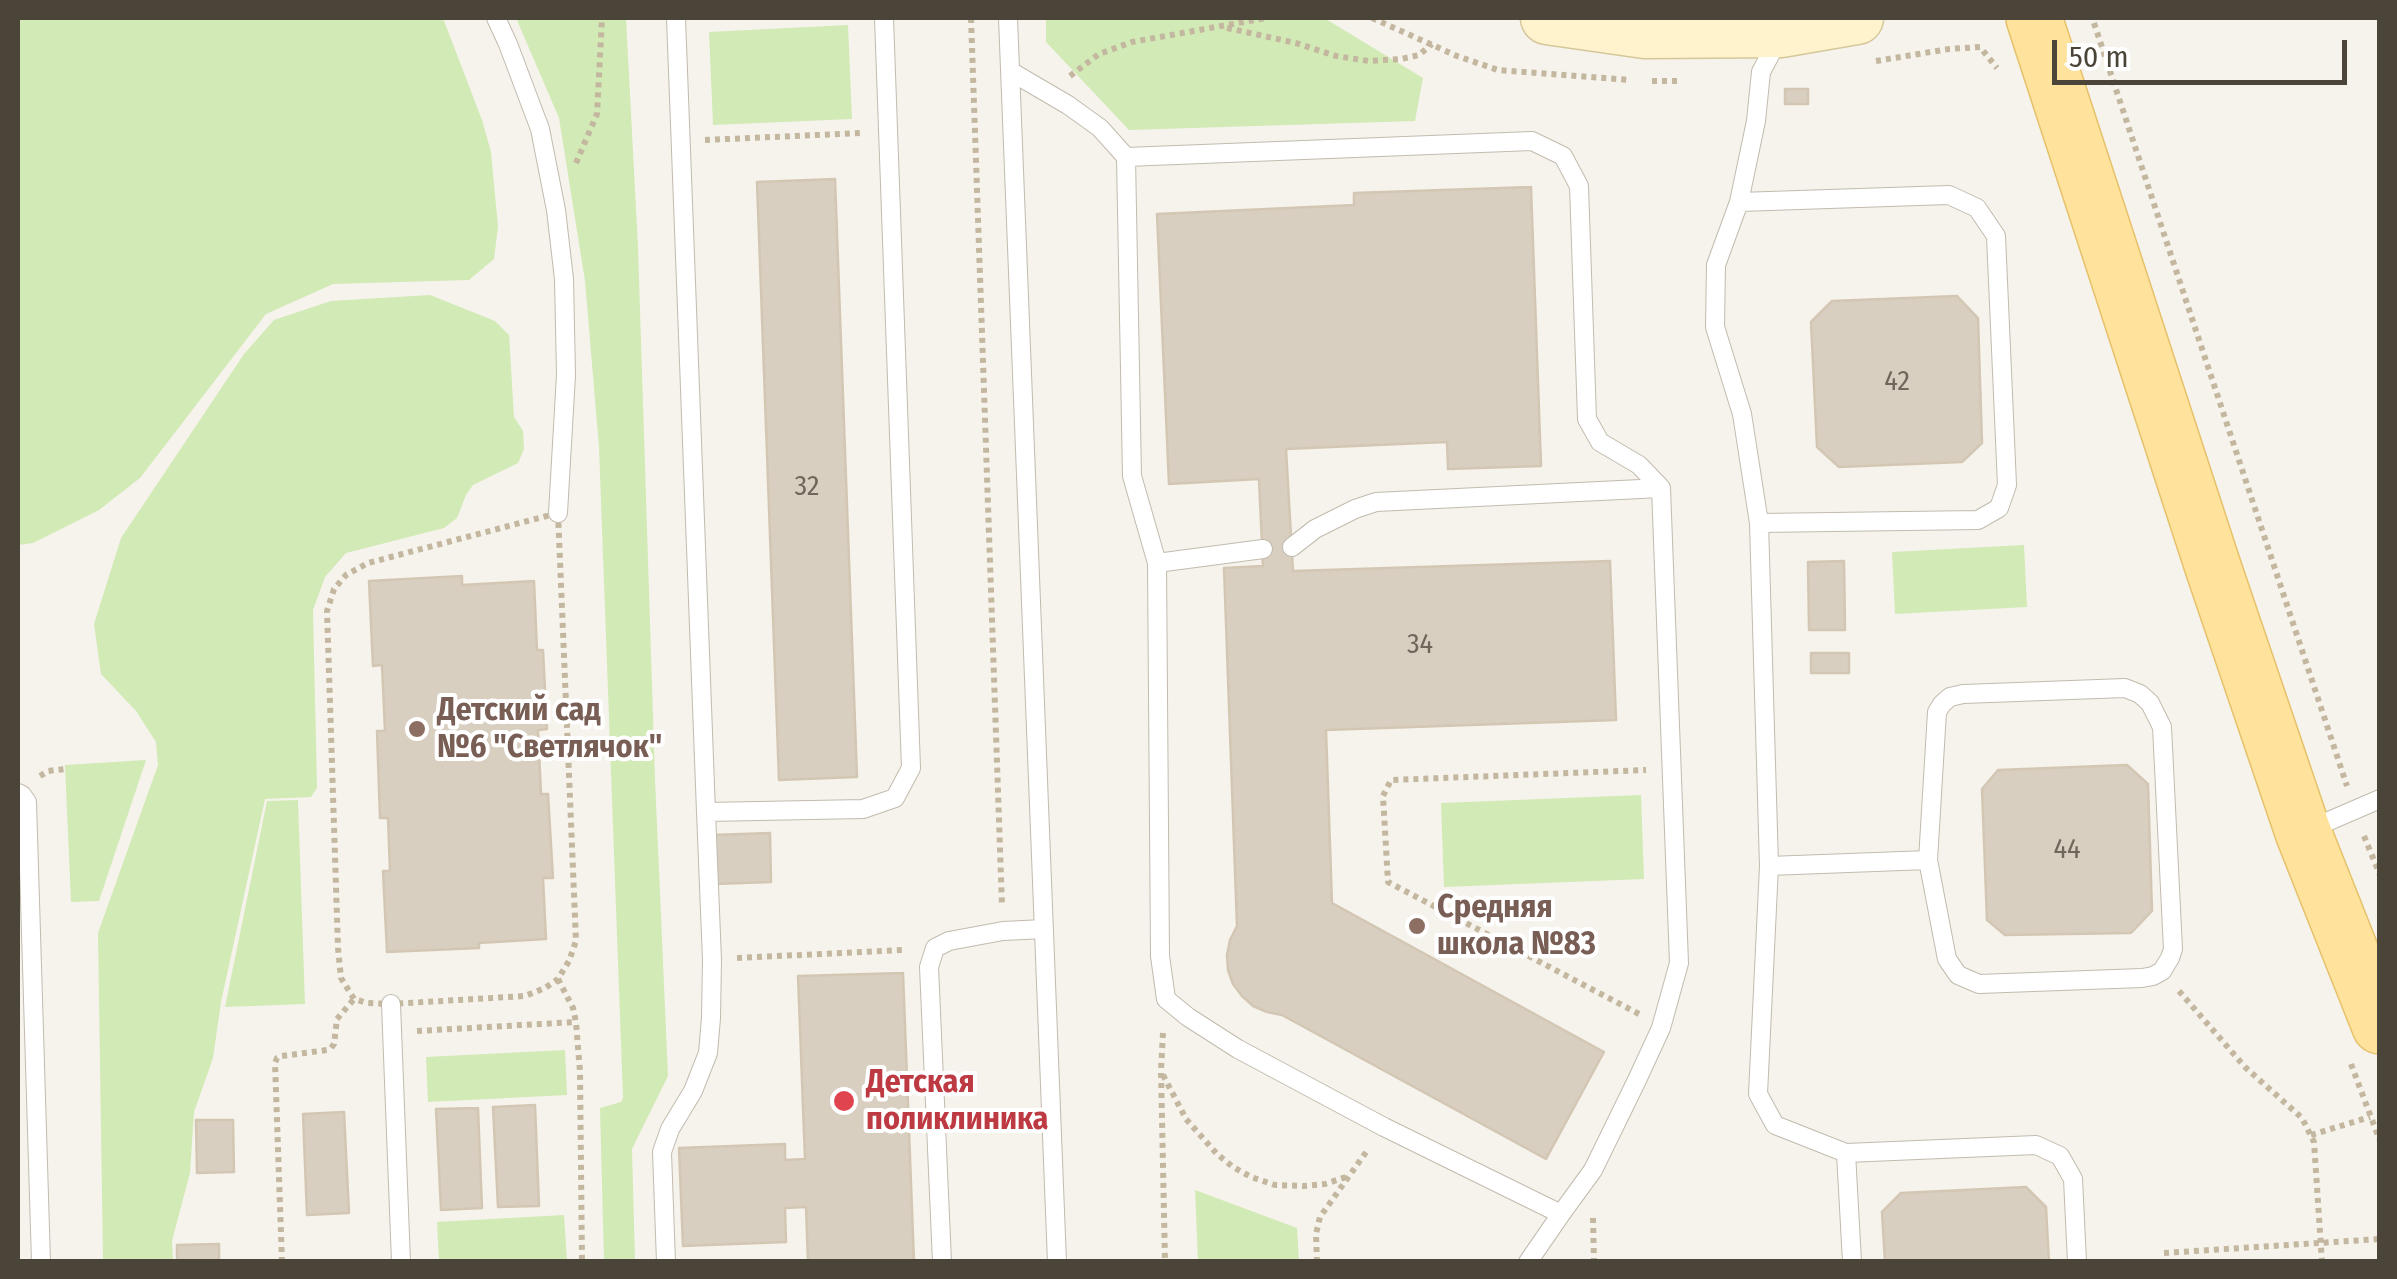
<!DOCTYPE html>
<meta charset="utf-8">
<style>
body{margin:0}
#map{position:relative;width:2397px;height:1279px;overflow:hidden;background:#f6f3ec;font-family:"Fira Sans Condensed",sans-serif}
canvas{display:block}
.frame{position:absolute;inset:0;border:20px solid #4b4439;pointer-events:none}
.scale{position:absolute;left:2052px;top:40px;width:295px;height:45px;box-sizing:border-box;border:5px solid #4b4439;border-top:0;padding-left:12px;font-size:30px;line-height:35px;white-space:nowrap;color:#4b4439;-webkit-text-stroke:8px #fff;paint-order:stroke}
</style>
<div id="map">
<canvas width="2397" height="1279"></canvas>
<div class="frame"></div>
<div class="scale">50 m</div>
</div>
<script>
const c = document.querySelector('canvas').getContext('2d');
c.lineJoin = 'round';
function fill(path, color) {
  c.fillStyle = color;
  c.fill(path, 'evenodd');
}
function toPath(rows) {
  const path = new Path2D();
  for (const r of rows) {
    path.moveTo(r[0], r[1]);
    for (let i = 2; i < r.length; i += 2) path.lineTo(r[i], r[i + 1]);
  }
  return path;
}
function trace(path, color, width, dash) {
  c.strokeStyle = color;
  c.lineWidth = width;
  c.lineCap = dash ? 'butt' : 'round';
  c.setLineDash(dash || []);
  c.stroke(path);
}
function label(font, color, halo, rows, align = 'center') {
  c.font = font + ' "Fira Sans Condensed",sans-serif';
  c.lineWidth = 8;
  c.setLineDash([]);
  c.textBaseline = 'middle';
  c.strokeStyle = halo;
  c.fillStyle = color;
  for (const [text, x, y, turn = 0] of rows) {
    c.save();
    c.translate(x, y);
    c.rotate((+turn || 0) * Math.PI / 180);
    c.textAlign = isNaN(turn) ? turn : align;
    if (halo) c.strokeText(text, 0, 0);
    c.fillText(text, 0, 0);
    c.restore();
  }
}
fill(toPath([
 [18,18,443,18,482,120,491,152,498,227,494,259,469,280,333,284,266,314,140,478,99,510,33,543,18,545],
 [516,18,626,18,638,247,655,779,668,1076,632,1149,635,1261,604,1261,600,1108,621,1102,623,1098,599,447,585,281,559,118],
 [1046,18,1324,18,1423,78,1415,121,1129,130,1046,42],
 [848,25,852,119,713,125,709,32],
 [430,295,495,321,509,335,514,417,523,431,524,449,518,463,473,485,466,495,457,518,444,528,346,553,325,577,313,610,317,788,311,797,265,799,221,1002,213,1058,194,1112,190,1173,172,1241,173,1261,103,1261,98,933,158,765,156,742,136,711,101,674,94,624,121,538,244,354,274,320,331,301],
 [2024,545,2027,607,1895,614,1892,552],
 [146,760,99,901,71,902,65,765],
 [1641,795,1644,879,1444,887,1441,803],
 [298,800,305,1004,225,1007,267,801],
 [565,1050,567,1095,428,1102,426,1057],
 [1195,1190,1297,1228,1299,1261,1198,1261],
 [564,1215,567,1261,439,1261,437,1222]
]), '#d2eab5');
const building = toPath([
 [1785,89,1808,89,1808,104,1785,104,1785,89],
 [835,179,857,777,779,780,757,182,835,179],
 [1531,187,1541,466,1448,469,1447,442,1286,449,1293,571,1610,561,1616,720,1326,730,1332,903,1604,1052,1546,1159,1282,1015,1267,1012,1253,1006,1242,996,1233,984,1228,970,1227,955,1230,940,1237,926,1224,568,1263,566,1259,479,1169,484,1157,214,1354,205,1354,193,1531,187],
 [1957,296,1978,318,1982,443,1962,462,1839,467,1817,447,1811,322,1832,301,1957,296],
 [1844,561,1845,630,1809,630,1808,562,1844,561],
 [462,576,462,585,534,581,537,650,543,650,547,729,538,730,541,794,548,794,553,878,543,878,546,939,479,943,479,948,387,952,383,871,390,871,388,818,380,818,377,731,385,731,382,665,373,666,369,581,462,576],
 [1811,653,1849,653,1849,673,1811,673,1811,653],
 [2127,765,2148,784,2152,911,2131,933,2005,935,1987,920,1982,789,1998,770,2127,765],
 [770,833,771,882,715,884,713,835,770,833],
 [903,973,914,1262,808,1262,806,1207,785,1208,786,1242,683,1246,679,1148,785,1144,785,1160,805,1159,798,976,903,973],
 [535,1105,539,1206,498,1207,493,1107,535,1105],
 [478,1108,482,1208,441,1210,436,1109,478,1108],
 [344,1112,349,1213,307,1215,303,1114,344,1112],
 [196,1120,233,1120,234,1172,197,1173,196,1120],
 [2026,1187,2046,1207,2049,1262,1885,1262,1882,1212,1901,1193,2026,1187],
 [219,1244,219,1262,177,1262,177,1245,219,1244]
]);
fill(building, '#d8cfc1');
trace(building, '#d3c7b4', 2.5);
const lane = toPath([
 [496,18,508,44,540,129,556,210,564,279,566,375,558,513],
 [676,18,706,812,863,809,895,798,911,768,884,18],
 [1008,18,1057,1262],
 [1780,36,1761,72,1756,121,1739,202,1716,265,1715,327,1742,414,1759,523,1769,866,1928,860,1947,959,1958,975,1979,984,2142,978,2153,976,2162,971,2170,958,2173,949,2162,727,2150,703,2140,694,2125,688,1963,694,1950,697,1942,704,1937,712,1928,860],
 [1010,71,1068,105,1100,128,1126,157,1132,476,1157,563,1160,956,1166,999,1188,1017,1238,1049,1384,1127,1561,1214,1593,1170,1637,1080,1661,1028,1679,963,1661,488,1639,465,1600,442,1587,419,1579,186,1563,156,1532,141,1126,157],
 [1739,202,1949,195,1977,208,1996,236,2007,485,1999,508,1978,520,1759,523],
 [1292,547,1315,529,1355,509,1376,502,1661,488],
 [1157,563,1263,549],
 [18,793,22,795,27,802,41,1262],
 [2308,830,2380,799],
 [1769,866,1758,1094,1775,1125,1846,1153,2036,1145,2060,1156,2073,1179,2077,1262],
 [391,1004,401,1262],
 [1846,1153,1852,1262],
 [666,1262,662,1152,670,1129,693,1091,708,1053,711,1018,712,960,706,812],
 [942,1262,929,967,935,948,949,941,1003,931,1044,929],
 [1528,1262,1561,1214]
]);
const secondary = toPath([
 [1547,18,1645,32,1782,31,1857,18]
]);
const primary = toPath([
 [2034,18,2213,567,2303,832,2380,1026]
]);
trace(lane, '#c2bbae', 20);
trace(secondary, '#d6c79b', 55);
trace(primary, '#e6c16a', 58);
trace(toPath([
 [971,18,1002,906],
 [1372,18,1457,56,1498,70,1630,80],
 [2094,23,2347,786],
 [1227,28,1296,43,1336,56,1369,61,1401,59,1419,55,1432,44],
 [1876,61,1949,49,1980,47,1997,68],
 [1070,76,1099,54,1132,42,1266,18],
 [1652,81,1680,81],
 [705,140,862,133],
 [576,163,597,114,602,18],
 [558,513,576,941,569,961,558,979,545,988,525,996,391,1004,367,1003,354,999,341,978,338,948,327,611,334,589,346,575,368,563,558,513],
 [40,776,48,771,65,769],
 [2364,836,2380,875],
 [737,958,904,950],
 [558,979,573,1008,576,1022,580,1072,582,1262],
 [2179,991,2245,1067,2302,1118,2314,1142,2322,1262],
 [1639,1014,1388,882,1383,796,1391,780,1646,770],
 [417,1031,576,1022],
 [1163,1033,1161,1070,1165,1262],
 [2351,1064,2380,1141],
 [1163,1075,1186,1119,1217,1154,1233,1167,1251,1177,1275,1185,1304,1186,1325,1184,1349,1176],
 [2311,1135,2370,1117],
 [1593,1218,1594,1262],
 [2164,1253,2380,1239],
 [282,1262,275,1063,277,1058,282,1056,327,1050,331,1048,334,1044,337,1019,354,999],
 [1317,1262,1316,1234,1320,1217,1369,1148]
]), '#c4b79f', 6, [5, 5]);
trace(lane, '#fff', 18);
trace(secondary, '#fff3cd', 52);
trace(primary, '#ffe39c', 55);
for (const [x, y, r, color] of [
 [417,729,10,"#8d6e63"],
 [1417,926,10,"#8d6e63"],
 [844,1101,12,"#e0444e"]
]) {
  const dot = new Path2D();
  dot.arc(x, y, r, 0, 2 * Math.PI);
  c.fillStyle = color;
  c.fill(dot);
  trace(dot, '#fff', 4);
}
label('28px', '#6e675b', null, [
 ["42",1897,382],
 ["32",807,487],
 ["34",1420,645],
 ["44",2067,850]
]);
label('bold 32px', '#785e54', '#fff', [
 ["Детский сад",437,711],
 ["№6 \"Светлячок\"",437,748],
 ["Средняя",1437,908],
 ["школа №83",1437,945]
], 'left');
label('bold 32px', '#be3a42', '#fff', [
 ["Детская",866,1083],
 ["поликлиника",866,1120]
], 'left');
</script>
